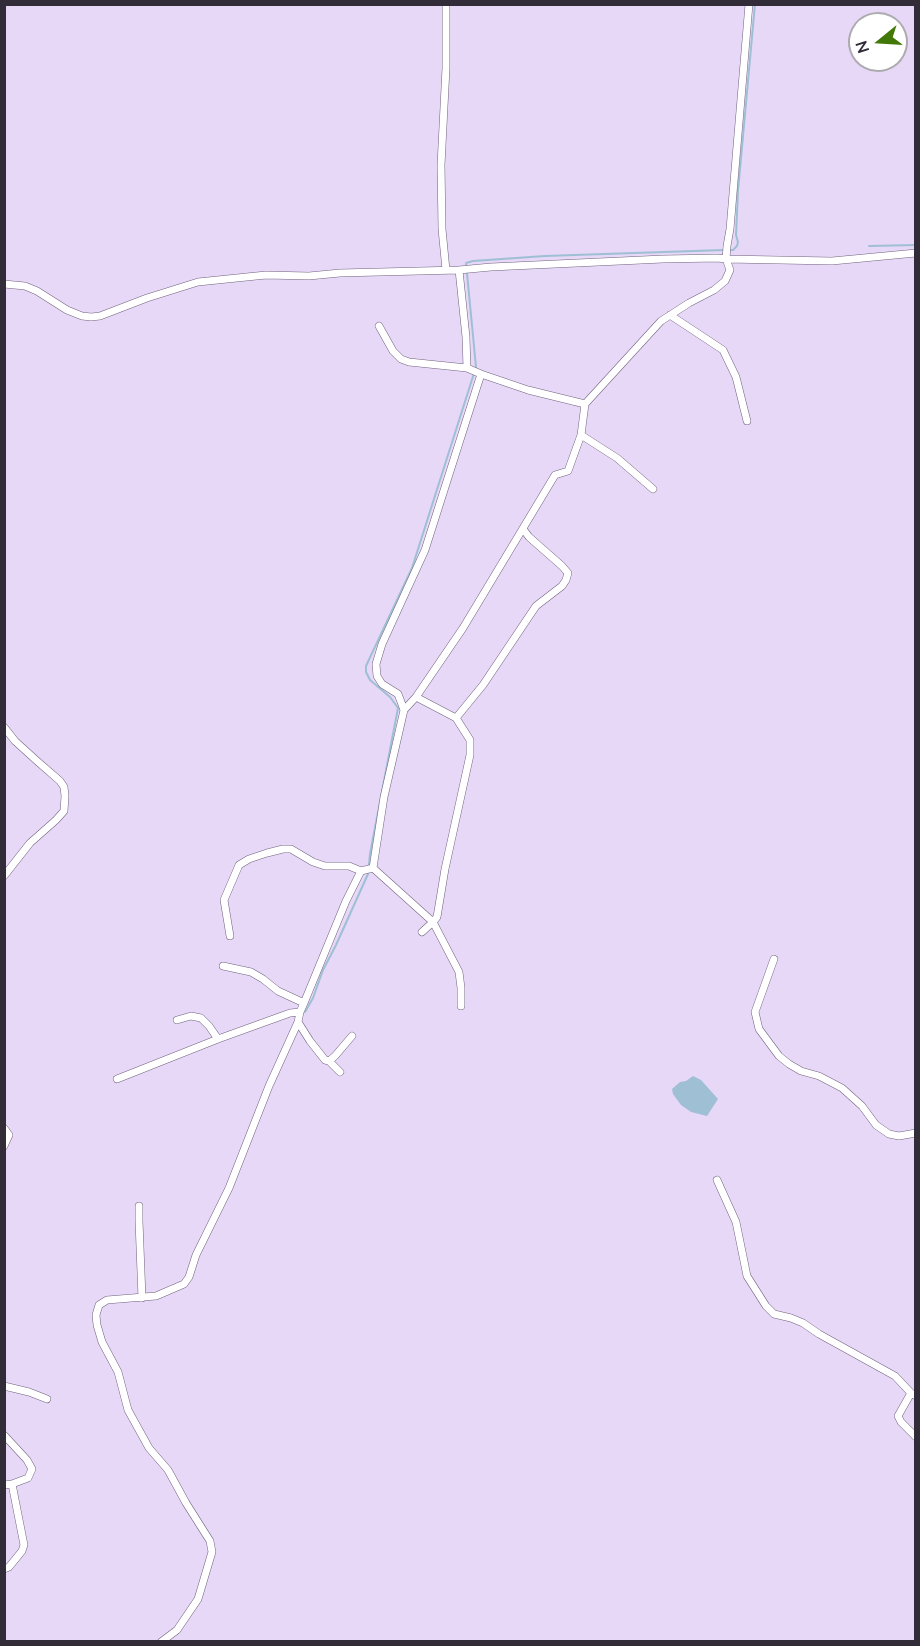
<!DOCTYPE html>
<style>
body{margin:0}
#map{position:relative;width:920px;height:1646px;overflow:hidden;background:#e6d8f6;font-family:"Nunito Sans",sans-serif}
canvas{display:block}
.frame{position:absolute;inset:0;border:6px solid #312c37;pointer-events:none}
.north{position:absolute;left:848px;top:12px;width:60px;height:60px;box-sizing:border-box;background:#fff;border:2px solid #adabaf;border-radius:50%;rotate:252deg;font-size:16px;font-weight:700;line-height:24px;text-align:center;color:#312c37}
.north::after{content:'';display:block;margin:auto;width:21px;height:27px;background:#427808;clip-path:polygon(50% 0,100% 100%,50% 72%,0 100%)}
</style>
<div id="map">
<canvas width="920" height="1646"></canvas>
<div class="frame"></div>
<div class="north">N</div>
</div>
<script>
const c = document.querySelector('canvas').getContext('2d');
c.lineJoin = 'round';
function fill(path, color) {
  c.fillStyle = color;
  c.fill(path, 'evenodd');
}
function toPath(rows) {
  const path = new Path2D();
  for (const r of rows) {
    path.moveTo(r[0], r[1]);
    for (let i = 2; i < r.length; i += 2) path.lineTo(r[i], r[i + 1]);
  }
  return path;
}
function trace(path, color, width, dash) {
  c.strokeStyle = color;
  c.lineWidth = width;
  c.lineCap = dash ? 'butt' : 'round';
  c.setLineDash(dash || []);
  c.stroke(path);
}
fill(toPath([
 [693,1076,701,1080,718,1099,707,1116,691,1112,681,1105,673,1094,672,1089,680,1082,686,1081]
]), '#9fbfd5');
trace(toPath([
 [869,246,916,245],
 [729,250,733,250,737,246,738,242,736,235,738,191,755,4],
 [305,1012,313,998,323,970,336,945,368,874,370,854,398,708,390,697,370,680,366,672,366,666,412,568,476,367,466,263,473,261,545,256,724,250]
]), '#9fbfd5', 2);
const minor = toPath([
 [446,270,442,229,441,165,446,68,446,4],
 [4,284,25,286,37,291,67,310,82,316,91,317,100,316,147,298,198,282,266,275,309,276,340,273,459,270,491,267,663,259,717,258,726,259,832,261,916,253],
 [670,315,723,350,736,377,747,421],
 [379,326,393,351,401,359,409,362,467,368],
 [481,374,528,390,585,404],
 [581,435,617,458,653,489],
 [416,697,456,718,470,740,470,755,445,869,437,917,433,922,422,932],
 [404,710,398,694,382,684,377,676,376,664,382,644,425,550,481,374,467,368,466,337,459,270],
 [456,718,483,685,536,606,562,586,566,580,568,573,562,566,529,537,523,529],
 [4,727,15,741,37,761,60,781,64,787,65,796,64,811,56,820,30,843,4,876],
 [373,868,384,797,404,710,416,697,463,628,555,475,568,471,581,435,585,404,661,321,689,303,714,290,725,281,730,270,726,259,727,246,730,229,749,4],
 [373,868,433,922,459,972,461,988,461,1006],
 [230,936,224,900,239,865,249,859,267,853,283,849,291,849,313,862,325,866,349,866,361,871,373,868],
 [774,959,755,1012,759,1029,779,1056,789,1064,801,1071,819,1076,842,1088,862,1106,876,1125,889,1134,899,1136,916,1133],
 [304,1003,346,901,361,871],
 [177,1020,191,1016,201,1018,209,1026,218,1039],
 [298,1022,310,1041,325,1060,329,1061,335,1056,352,1036],
 [329,1061,340,1072],
 [117,1079,218,1039,290,1013,300,1012],
 [4,1128,9,1135,4,1146],
 [717,1180,736,1222,747,1276,766,1306,774,1314,791,1318,803,1323,819,1334,895,1376,911,1393,916,1396],
 [139,1206,139,1221,142,1298],
 [4,1386,29,1392,47,1399],
 [911,1393,898,1416,901,1422,916,1437],
 [4,1435,27,1460,32,1469,28,1478,12,1484,4,1485],
 [4,1569,9,1567,22,1551,24,1545,12,1484],
 [161,1642,177,1630,198,1599,212,1552,210,1541,186,1503,168,1470,149,1448,128,1410,118,1372,102,1342,97,1325,96,1315,99,1305,107,1300,156,1296,184,1284,189,1277,196,1255,229,1188,269,1086,298,1022,300,1012,304,1003,278,991,263,979,251,972,223,966]
]);
trace(minor, '#70637e', 8);
trace(minor, '#fff', 7);
</script>
